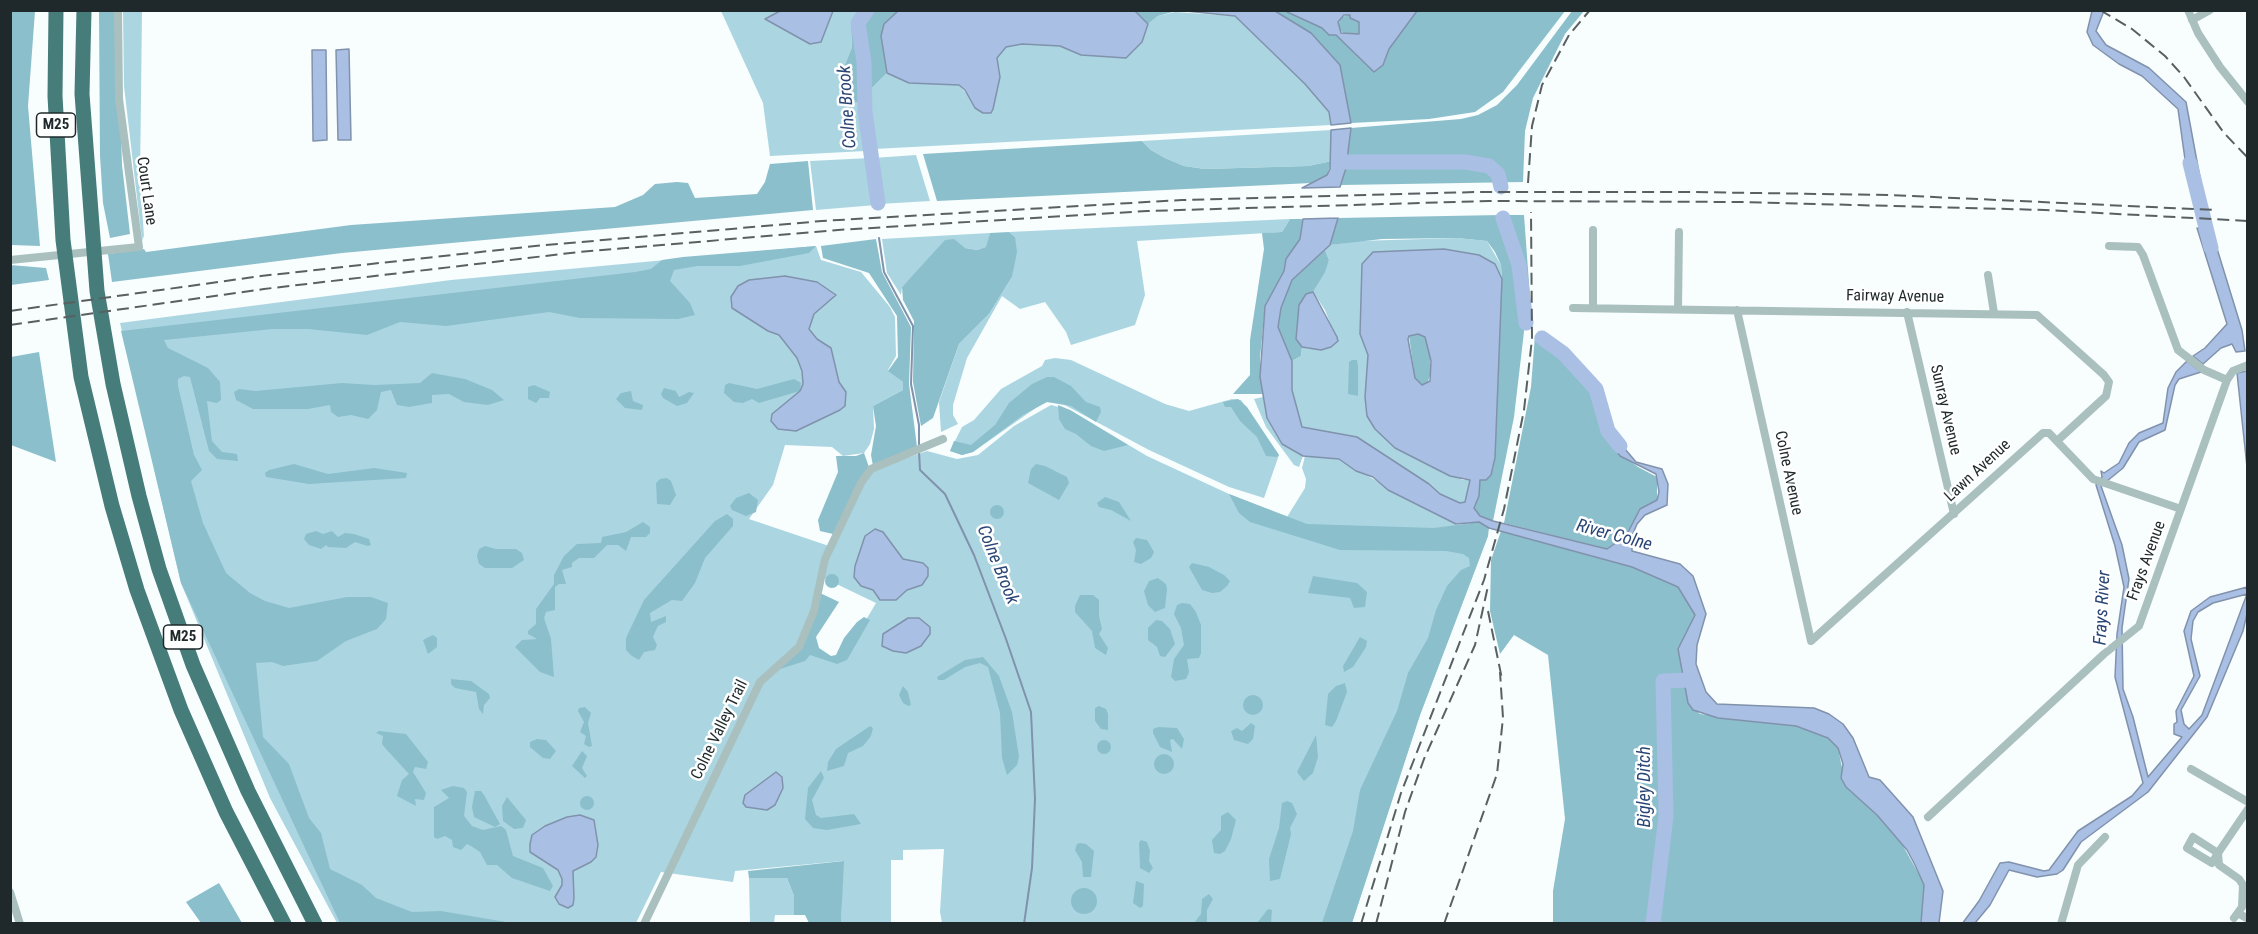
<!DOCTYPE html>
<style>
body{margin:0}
#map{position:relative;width:2258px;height:934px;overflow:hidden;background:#f8fdfe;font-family:"Roboto Condensed",sans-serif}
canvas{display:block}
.frame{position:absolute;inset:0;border:12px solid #1f282a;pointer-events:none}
</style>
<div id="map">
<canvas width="2258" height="934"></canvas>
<div class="frame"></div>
</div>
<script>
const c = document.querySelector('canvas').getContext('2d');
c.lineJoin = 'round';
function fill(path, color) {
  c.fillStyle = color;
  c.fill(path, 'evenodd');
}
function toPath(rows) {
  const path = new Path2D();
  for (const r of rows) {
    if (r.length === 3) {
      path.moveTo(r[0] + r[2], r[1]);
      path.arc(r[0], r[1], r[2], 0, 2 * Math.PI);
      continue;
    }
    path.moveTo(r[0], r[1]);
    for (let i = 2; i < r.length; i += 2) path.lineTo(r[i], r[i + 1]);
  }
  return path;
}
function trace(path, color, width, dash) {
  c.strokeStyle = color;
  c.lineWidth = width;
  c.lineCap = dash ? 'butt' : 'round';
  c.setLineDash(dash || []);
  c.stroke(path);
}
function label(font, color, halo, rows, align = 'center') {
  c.font = font + ' "Roboto Condensed",sans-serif';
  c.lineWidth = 5;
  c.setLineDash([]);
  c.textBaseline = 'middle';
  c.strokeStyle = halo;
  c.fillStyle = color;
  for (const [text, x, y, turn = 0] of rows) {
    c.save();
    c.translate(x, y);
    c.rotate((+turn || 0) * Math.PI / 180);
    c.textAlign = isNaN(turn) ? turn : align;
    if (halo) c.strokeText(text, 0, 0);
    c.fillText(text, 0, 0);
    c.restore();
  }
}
fill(toPath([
 [123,11,142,11,140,180,144,236,142,240,124,86],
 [721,11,780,11,766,19,810,44,829,11,859,11,851,28,852,47,842,72,839,89,853,103,861,102,865,151,770,156,763,103],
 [1175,12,1235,16,1305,84,1329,112,1331,125,874,149,868,112,868,92,887,73,909,83,959,85,967,94,1000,78,997,58,1006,47,1022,44,1060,46,1081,55,1103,55,1142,42,1148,24,1158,16],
 [1331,130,1332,161,1308,166,1205,169,1184,166,1165,158,1151,150,1142,141],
 [916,155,930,201,879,204,873,158],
 [870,158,876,205,816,210,810,161],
 [1290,219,1282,232,1137,241,1145,295,1135,325,1071,345,1066,332,1045,302,1020,309,1002,296,967,358,953,405,953,415,958,424,941,432,939,402,959,344,989,314,1012,277,1015,237,1009,232],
 [990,233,987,247,977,250,965,248,931,257,902,287,901,295,887,273,882,239],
 [1457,238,1487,241,1501,265,1502,279,1495,264,1362,264,1363,289,1462,480,1470,480,1465,502,1460,503,1440,494,1429,484,1357,437,1302,427,1292,390,1292,361,1301,356,1302,347,1309,349,1325,342,1322,342,1319,336,1325,331,1331,334,1331,346,1337,341,1325,310,1313,292,1329,260,1325,250,1330,245,1358,241],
 [816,246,821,260,861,272,890,307,895,317,896,356,888,370,903,382,903,390,873,406,874,429,870,444,864,453,843,456,832,447,785,445,773,485,749,519,829,546,812,610,799,646,841,662,876,603,824,578,828,560,861,489,873,470,927,451,957,459,978,455,1014,426,1051,405,1070,410,1147,456,1229,494,1287,517,1305,488,1306,479,1302,468,1305,456,1316,457,1339,459,1416,504,1451,520,1456,524,1454,537,1488,536,1420,715,1352,923,942,923,940,912,944,849,903,850,903,860,891,860,891,923,841,923,843,861,735,871,733,882,661,872,636,923,337,923,270,798,181,583,120,323,451,280],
 [1055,358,1071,360,1165,404,1189,411,1232,399,1241,400,1279,455,1264,498,1229,487,1149,450,1061,403,1047,402,1040,405,973,452,962,455,950,451,962,427,974,420,1001,389,1042,366,1045,360],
 [1263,397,1267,418,1286,447,1303,456,1299,467,1294,465,1266,427,1254,399],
 [749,878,787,878,794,896,794,915,775,915,774,923,750,923]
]), '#abd6e1');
fill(toPath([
 [11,10,35,11,28,106,40,246,11,245],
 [99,11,117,11,122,165,130,234,110,238,103,203,100,156],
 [859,11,866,11,858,22,863,63,861,102,853,103,843,100,839,89,842,72,852,47,851,28],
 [869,11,898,11,884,24,881,36,887,73,868,92,867,62,860,24],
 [1134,11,1176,11,1158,16,1148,24],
 [1275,11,1285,11,1322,28,1329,35,1336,35,1374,72,1383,65,1389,49,1417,11,1565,11,1503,92,1475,112,1429,119,1351,123,1340,65,1311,33],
 [1572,11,1584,11,1565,34,1533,98,1525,131,1523,182,1341,185,1346,168,1351,128,1461,119,1478,115,1497,105,1517,85],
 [1350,14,1359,22,1359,34,1344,34,1338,28,1340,18],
 [1142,141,1151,150,1165,158,1184,166,1205,169,1308,166,1332,161,1327,175,1311,183,937,201,923,154],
 [808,161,813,210,342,253,112,282,108,254,144,249,146,252,351,225,615,207,643,195,655,184,677,182,688,183,695,198,757,194,765,182,770,164],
 [1501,215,1518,265,1525,323,1514,417,1493,521,1480,516,1474,508,1479,496,1480,480,1493,469,1495,458,1502,279,1501,265,1495,252,1487,241,1457,238,1382,239,1330,245,1338,218],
 [1504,215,1524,215,1530,297,1528,322,1520,265],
 [1290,219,1303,219,1303,229,1300,239,1286,259,1284,271,1265,306,1260,358,1263,394,1233,394,1250,375,1250,340,1264,249,1262,233,1282,232],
 [1009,232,1015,237,1017,252,1012,277,989,314,959,344,933,418,921,426,913,382,914,321,903,300,902,287,945,240,954,239,965,248,977,250,986,247,990,233],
 [876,239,882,272,911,327,909,384,917,447,873,466,871,455,876,426,873,406,903,390,903,382,888,371,898,357,897,316,869,273,823,258,821,246],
 [816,246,809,253,740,266,697,266,674,270,670,281,690,303,695,315,678,319,580,318,549,312,446,326,400,322,367,335,308,329,273,329,164,340,168,348,208,368,220,382,221,400,217,403,207,401,212,441,222,452,237,454,238,461,217,459,209,451,190,377,184,376,178,379,178,386,194,455,202,470,191,481,203,523,226,573,250,593,265,601,289,608,347,597,371,597,388,603,386,619,377,629,346,641,317,661,283,666,272,662,256,663,263,737,289,764,309,818,321,833,330,869,362,885,376,898,412,912,441,911,512,923,340,923,181,583,121,331,635,272,651,269,662,260,683,257],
 [1325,250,1329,260,1325,272,1313,292,1306,294,1299,305,1296,339,1302,347,1301,356,1292,361,1278,327,1281,308,1292,280],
 [10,265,46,268,49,280,11,285],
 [1418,334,1425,337,1430,348,1430,376,1427,384,1419,384,1415,378,1411,350,1361,356,1411,350,1409,336],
 [1535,335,1561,356,1593,391,1605,432,1614,449,1638,467,1657,477,1657,500,1640,509,1626,536,1607,549,1504,523,1531,387],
 [39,352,56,462,11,445,11,357],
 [1352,360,1357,360,1358,366,1358,396,1348,394,1349,362],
 [432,373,465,379,492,390,504,400,488,405,464,402,449,394,432,395,432,403,409,407,397,405,391,390,381,392,377,410,368,419,351,415,338,417,331,412,330,405,308,409,253,409,236,400,234,392,239,389,255,391,342,383,374,385,420,383],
 [1047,377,1054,377,1071,386,1086,402,1100,407,1101,412,1096,422,1071,406,1047,402,1023,415,973,452,962,455,950,451,954,441,971,445,995,425,1009,403,1032,384],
 [794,379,801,383,800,391,759,403,752,399,743,403,734,402,724,393,725,385,729,383,757,389],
 [534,385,550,392,549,398,540,398,536,403,528,399,528,387],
 [664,388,676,391,679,397,689,392,694,393,687,403,677,406,663,398,661,394],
 [631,391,633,401,643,405,642,410,625,408,616,399,621,393],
 [1238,399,1247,407,1279,455,1277,457,1266,456,1257,437,1240,421,1231,407,1225,407,1223,402],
 [1058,405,1070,410,1128,445,1104,451,1091,446,1076,434,1065,429,1059,419],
 [864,453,869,467,833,534,820,531,818,520,838,472,836,456,856,456],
 [294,464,328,474,374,468,407,473,406,478,309,484,266,477,265,473,269,470],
 [1036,464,1045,466,1067,477,1069,483,1059,500,1028,483,1031,469],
 [667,478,671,481,676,495,670,505,657,504,656,483,660,479],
 [749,493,758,500,756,512,746,516,732,510,730,506,736,498],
 [1229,494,1307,524,1434,528,1479,522,1489,528,1488,536,1420,715,1352,923,1322,923,1353,831,1360,790,1397,711,1408,673,1428,638,1436,610,1447,586,1461,570,1470,566,1469,558,1463,554,1446,551,1340,550,1250,522,1239,513],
 [1105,497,1119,502,1131,521,1111,510,1099,507,1097,503],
 [997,512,7],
 [727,514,733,519,733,526,705,558,695,583,682,601,672,600,650,613,651,622,666,616,666,622,658,626,655,632,653,637,657,645,655,650,644,652,639,660,632,656,626,650,626,638,644,600,715,521],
 [643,522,650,527,650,533,646,537,631,537,626,551,618,545,607,545,594,558,579,558,572,563,572,567,562,570,566,584,559,584,555,587,555,610,546,612,544,618,551,639,554,677,540,672,515,647,522,640,537,639,528,634,528,631,536,624,536,609,554,584,554,575,564,556,577,544,601,543,602,537,626,532],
 [316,531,323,534,332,531,338,537,345,533,354,534,369,539,371,545,368,546,355,542,346,548,328,547,326,545,321,549,309,545,304,539,306,534],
 [1501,531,1632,567,1665,580,1678,587,1696,615,1678,649,1683,677,1660,678,1664,815,1651,923,1553,923,1553,891,1565,819,1548,655,1514,635,1500,654,1490,611,1491,560],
 [1136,538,1147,540,1154,552,1151,558,1141,564,1134,562,1136,550,1133,542],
 [485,546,496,549,516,549,522,553,524,560,512,568,485,568,479,564,477,556,479,549],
 [1192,563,1209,567,1224,575,1230,581,1227,586,1220,592,1212,593,1202,590,1189,567],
 [832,581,7],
 [1313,576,1357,583,1367,592,1365,607,1354,608,1350,598,1308,593],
 [1158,578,1166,584,1167,589,1165,608,1155,612,1148,605,1144,591,1149,581],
 [820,593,839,602,816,637,819,648,831,656,836,655,844,638,857,622,864,617,870,620,847,660,837,664,810,655,805,661,777,670,797,652],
 [1080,595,1093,595,1099,600,1099,616,1102,629,1099,634,1108,648,1106,655,1095,648,1092,631,1075,612,1075,606],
 [1182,603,1190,604,1196,612,1201,625,1201,653,1199,658,1187,659,1189,672,1186,679,1175,681,1171,677,1174,659,1184,645,1181,628,1174,614,1177,605],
 [1156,620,1162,621,1170,629,1175,644,1165,657,1160,656,1157,647,1148,640,1148,628],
 [433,635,437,638,437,647,428,654,423,640],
 [1360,637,1367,641,1366,647,1353,667,1344,672,1343,666],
 [983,657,999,676,1012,712,1019,757,1017,765,1007,775,1002,758,1000,713,988,667,980,663,965,667,944,680,938,680,937,677,965,660],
 [451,679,471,681,489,694,490,698,484,705,483,714,479,709,476,692,455,688,451,684],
 [1664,682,1684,682,1688,703,1700,714,1796,726,1828,738,1838,748,1846,787,1877,815,1902,844,1921,878,1924,885,1921,923,1656,924,1669,815],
 [1345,683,1347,692,1336,721,1332,727,1325,725,1328,694,1336,686],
 [903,686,908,692,911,705,908,706,903,703,899,695],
 [1253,705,10],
 [1099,706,1106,709,1108,714,1108,730,1101,729,1095,721,1095,708],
 [585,707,591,713,588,723,592,746,589,747,584,744,586,736,580,732,584,722,578,711,579,708],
 [1251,723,1255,726,1253,739,1248,744,1234,740,1231,731,1237,728,1242,731],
 [870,726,873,728,871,736,863,746,848,753,844,766,827,771,828,762,836,749],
 [1158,727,1177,728,1184,739,1182,749,1173,739,1170,740,1172,752,1160,747,1153,733,1153,729],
 [379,731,406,734,428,762,426,769,415,767,413,772,426,793,424,800,415,799,416,806,397,796,402,780,409,774,386,749,382,744,383,736,376,733],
 [1316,735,1318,757,1313,773,1304,781,1297,772],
 [537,739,546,740,556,751,550,759,543,758,530,747,530,742],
 [1104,747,7],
 [582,751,587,756,582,768,587,776,585,778,572,766],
 [1164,764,10],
 [821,771,824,778,812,800,816,815,821,818,854,814,861,824,827,830,813,828,805,819,808,788],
 [453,786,464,788,467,792,464,816,472,826,483,830,501,826,506,830,513,856,543,868,553,886,550,891,512,878,497,865,487,865,480,852,471,846,467,844,461,850,453,847,452,840,445,836,437,839,434,837,434,807,449,798,441,790],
 [475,791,481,791,484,795,500,824,495,827,474,817,472,807],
 [587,803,7],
 [507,797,526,820,523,828,514,829,503,821,502,806],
 [1287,801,1292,803,1297,814,1290,828,1291,834,1280,879,1270,881,1269,859,1279,828,1282,803],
 [1228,812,1236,820,1231,839,1225,851,1220,854,1214,853,1212,840,1221,830,1221,816],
 [1141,840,1147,842,1150,851,1149,861,1153,868,1149,873,1140,868,1139,843],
 [1080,843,1086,844,1094,851,1091,877,1083,877,1082,862,1075,850,1077,844],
 [844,861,841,923,809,923,805,915,794,915,794,896,787,878,749,878,748,871],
 [1136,881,1144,884,1143,906,1140,908,1133,903],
 [219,883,242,923,201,923,186,902],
 [1084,901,13],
 [1209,894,1213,899,1207,910,1207,923,1194,923,1201,914,1202,899],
 [1268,909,1272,910,1271,923,1257,923]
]), '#8bbfcc');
const water = toPath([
 [1176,10,1275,11,1311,33,1340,65,1351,123,1331,125,1329,112,1305,84,1235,16,1176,10],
 [780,11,780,10,833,11,821,42,810,44,765,19,780,11],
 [898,11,1135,11,1148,24,1142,42,1126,58,1081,55,1060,46,1022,44,1006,47,997,58,1000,77,993,109,991,113,983,113,975,108,965,90,959,85,909,83,887,73,881,36,884,24,898,11],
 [1285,11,1417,11,1389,49,1383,65,1374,72,1336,35,1329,35,1322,28,1285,11],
 [1344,15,1350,15,1350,18,1359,22,1359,34,1341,33,1338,22,1344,15],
 [2092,11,2104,11,2096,31,2106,45,2149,68,2186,102,2201,183,2188,181,2178,109,2142,76,2119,64,2093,45,2087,32,2092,11],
 [349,49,351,140,338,140,336,50,349,49],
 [312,50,326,50,327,140,313,141,312,50],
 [1351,128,1346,168,1340,187,1302,188,1327,175,1330,169,1331,130,1351,128],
 [1338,218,1330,245,1292,280,1281,308,1278,327,1292,361,1292,390,1302,427,1357,437,1429,484,1440,494,1460,503,1465,502,1470,480,1450,476,1395,448,1375,429,1367,416,1365,397,1368,355,1360,334,1362,264,1373,252,1444,249,1479,255,1495,264,1502,279,1495,458,1491,475,1486,480,1480,480,1479,496,1474,508,1480,516,1493,521,1607,549,1626,536,1640,509,1657,500,1659,492,1656,474,1620,456,1605,432,1615,430,1620,443,1636,462,1662,469,1668,484,1667,505,1645,515,1637,524,1632,536,1632,551,1680,564,1693,576,1706,614,1697,645,1696,664,1706,692,1717,704,1814,708,1829,714,1843,724,1853,738,1869,777,1880,780,1913,817,1943,891,1939,923,1921,923,1924,885,1915,865,1907,850,1877,815,1846,787,1841,778,1843,764,1838,748,1828,738,1796,726,1718,718,1693,710,1688,703,1678,649,1695,615,1678,587,1632,567,1489,528,1479,522,1456,524,1388,490,1373,477,1356,471,1339,459,1303,456,1282,444,1267,418,1260,377,1265,306,1284,271,1286,259,1300,239,1303,219,1338,218],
 [1418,334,1425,337,1431,361,1430,381,1422,385,1415,378,1408,339,1409,336,1418,334],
 [2197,228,2211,229,2242,330,2245,351,2236,352,2232,344,2221,348,2203,364,2193,356,2205,348,2227,324,2197,228],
 [785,276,817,282,836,295,814,314,809,329,817,339,831,348,839,382,846,392,845,406,840,410,796,431,778,429,771,421,772,414,800,391,803,384,802,371,797,358,779,335,768,331,732,308,731,297,738,286,749,280,785,276],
 [1313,292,1337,337,1338,341,1331,347,1321,350,1302,347,1296,339,1299,305,1306,294,1313,292],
 [2187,361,2201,372,2179,379,2175,385,2165,430,2139,442,2123,468,2101,486,2122,545,2129,579,2122,628,2123,689,2133,717,2148,777,2182,737,2174,734,2174,724,2177,722,2176,711,2194,676,2184,631,2191,611,2210,597,2247,587,2247,614,2243,631,2207,717,2148,792,2081,842,2063,870,2057,874,2037,877,2009,870,1990,905,1975,923,1962,924,1979,901,2000,863,2009,862,2044,871,2049,870,2078,831,2132,796,2143,783,2115,677,2117,634,2124,587,2115,546,2096,485,2102,477,2101,471,2104,473,2119,463,2129,443,2139,433,2163,423,2168,388,2176,372,2187,361],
 [2247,594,2202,715,2189,729,2184,724,2181,710,2200,676,2191,639,2193,621,2198,612,2213,603,2247,594],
 [2247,371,2247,467,2237,373,2247,371],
 [875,529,883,532,903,559,923,563,928,568,928,576,922,585,907,590,896,600,880,600,873,590,861,586,854,577,855,566,865,536,875,529],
 [908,618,919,618,930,627,930,634,921,646,906,653,893,651,882,646,883,634,908,618],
 [776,772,782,777,783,788,775,805,767,810,746,807,743,803,745,795,776,772],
 [580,815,594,820,598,845,596,857,591,862,573,871,574,898,573,905,568,908,559,904,555,897,562,885,562,879,558,870,530,852,530,844,532,835,545,826,567,817,580,815]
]);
fill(water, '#a9bfe4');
trace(water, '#8092ac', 1.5);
trace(toPath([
 [879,238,884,272,913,326,911,384,919,425,919,445],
 [919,451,920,470,945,494,974,555,1006,639,1031,712,1035,799,1032,868,1024,924]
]), '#8092ac', 2);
trace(toPath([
 [867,10,858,23,864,62,865,112,878,203],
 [1340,162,1465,162,1489,166,1498,174,1501,187],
 [2190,163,2211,248],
 [1503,218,1519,265,1526,323],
 [1542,338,1563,353,1596,389,1608,431,1620,446],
 [1653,924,1666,816,1663,681,1692,680]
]), '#a9bfe4', 15);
trace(toPath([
 [2188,10,2198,33,2220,67,2248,102],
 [2192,20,2210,10],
 [2109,246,2138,247,2143,255,2178,350,2204,370,2227,380],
 [10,260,139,247,119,99,118,10],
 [1988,275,1994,313],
 [1573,308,2037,315,2104,375,2109,382,2106,396,2057,441],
 [1593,308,1593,230],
 [1678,308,1679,232],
 [1737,310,1811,641,2043,433,2049,433,2093,479,2181,509],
 [1907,312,1954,514],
 [2191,769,2248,802],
 [1928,817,2104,654,2139,626,2227,380,2233,371,2248,365],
 [2193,837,2218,853,2212,863,2187,848,2193,837],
 [10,892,20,924],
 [2238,913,2248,919],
 [2234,918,2242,907,2243,885,2239,879,2219,865,2218,853,2248,809],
 [644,924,760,682,799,647,814,611,825,559,861,483,871,469,943,439],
 [2061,924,2078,865,2105,837]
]), '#a9c0bf', 8);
trace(toPath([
 [56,10,55,96,63,240,81,377,112,506,137,590,181,710,226,812,284,924],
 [84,10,82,94,97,291,113,384,139,496,159,569,193,665,248,791,315,924]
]), '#467c79', 15);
trace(toPath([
 [2100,10,2132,29,2165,56,2184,77,2224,133,2248,158],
 [1528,183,1532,126,1542,85,1569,35,1590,10],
 [10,311,261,276,535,246,822,221,1182,200,1476,192,1690,192,1890,195,2215,210],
 [10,325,264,289,579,252,838,230,1147,211,1489,201,1740,202,2045,210,2248,221],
 [1488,611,1502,679],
 [1361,924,1401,793,1484,580,1504,509,1524,410,1532,339,1531,212],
 [1376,924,1405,812,1424,759,1475,645,1488,586],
 [1444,924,1497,774,1503,718,1500,672]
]), '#586062', 2, [12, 6]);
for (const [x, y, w] of [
 [56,125,39],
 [183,637,39]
]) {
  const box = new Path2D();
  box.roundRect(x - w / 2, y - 12, w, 24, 4.5);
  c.fillStyle = '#fff';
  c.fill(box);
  trace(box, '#1f282a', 1.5);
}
label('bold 15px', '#1f282a', null, [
 ["M25",56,125],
 ["M25",183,637]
]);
label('16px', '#1f282a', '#fff', [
 ["Court Lane",146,191,82],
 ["Fairway Avenue",1895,297,1],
 ["Sunray Avenue",1945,410,77],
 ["Lawn Avenue",1978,471,-43],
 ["Colne Avenue",1788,473,78],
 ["Frays Avenue",2147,561,-70],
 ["Colne Valley Trail",720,730,-64]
]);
label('italic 18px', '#2a4676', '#fff', [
 ["Colne Brook",848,107,-94],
 ["River Colne",1614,536,15],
 ["Colne Brook",997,565,68],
 ["Frays River",2103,608,-87],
 ["Bigley Ditch",1645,787,-90]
]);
</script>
